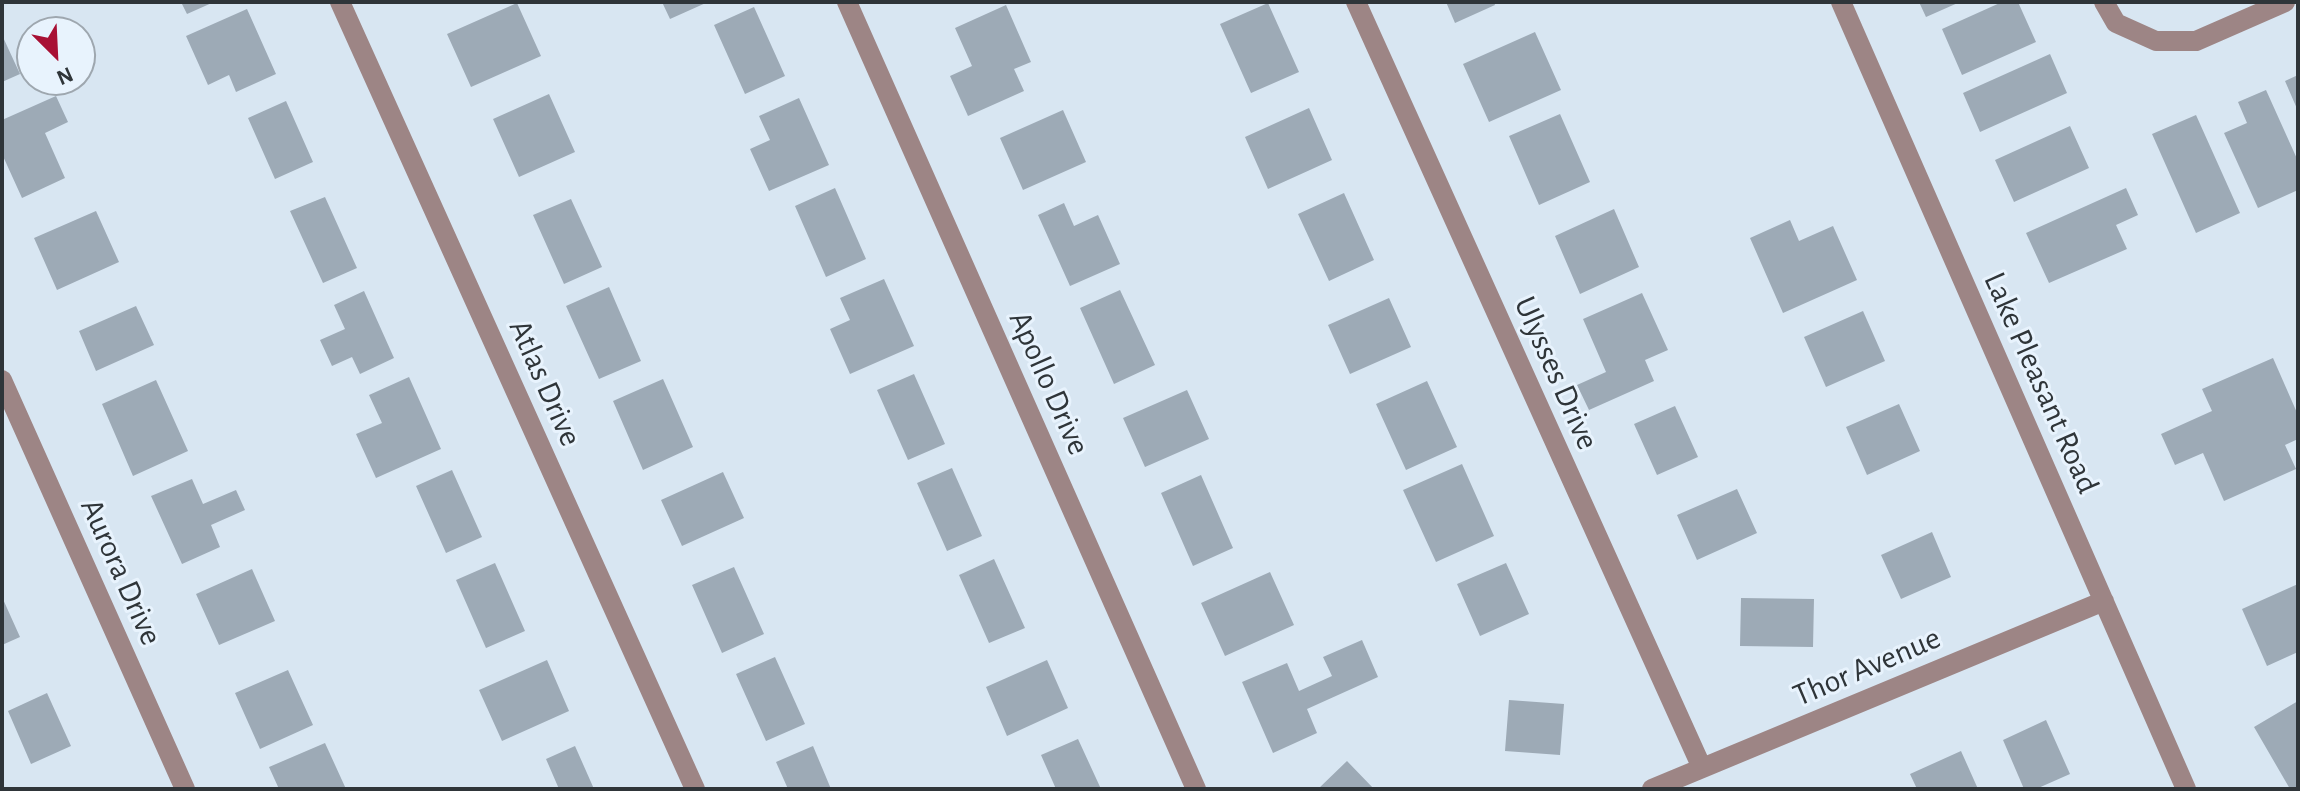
<!DOCTYPE html>
<style>
body{margin:0}
#map{position:relative;width:2300px;height:791px;overflow:hidden;background:#d8e6f2;font-family:"Alegreya Sans",sans-serif}
canvas{display:block}
.frame{position:absolute;inset:0;border:4px solid #2f3539;pointer-events:none}
.north{position:absolute;left:16px;top:16px;width:80px;height:80px;box-sizing:border-box;background:#e8f3fd;border:2px solid #9ea7af;border-radius:50%;rotate:156deg;font-size:22px;font-weight:700;line-height:32px;text-align:center;color:#2f3539}
.north::after{content:'';display:block;margin:auto;width:28px;height:36px;background:#a81034;clip-path:polygon(50% 0,100% 100%,50% 72%,0 100%)}
</style>
<div id="map">
<canvas width="2300" height="791"></canvas>
<div class="frame"></div>
<div class="north">N</div>
</div>
<script>
const c = document.querySelector('canvas').getContext('2d');
c.lineJoin = 'round';
function fill(path, color) {
  c.fillStyle = color;
  c.fill(path, 'evenodd');
}
function toPath(rows) {
  const path = new Path2D();
  for (const r of rows) {
    path.moveTo(r[0], r[1]);
    for (let i = 2; i < r.length; i += 2) path.lineTo(r[i], r[i + 1]);
  }
  return path;
}
function trace(path, color, width, dash) {
  c.strokeStyle = color;
  c.lineWidth = width;
  c.lineCap = dash ? 'butt' : 'round';
  c.setLineDash(dash || []);
  c.stroke(path);
}
function label(font, color, halo, rows, align = 'center') {
  c.font = font + ' "Alegreya Sans",sans-serif';
  c.lineWidth = 6;
  c.setLineDash([]);
  c.textBaseline = 'middle';
  c.strokeStyle = halo;
  c.fillStyle = color;
  for (const [text, x, y, turn = 0] of rows) {
    c.save();
    c.translate(x, y);
    c.rotate((+turn || 0) * Math.PI / 180);
    c.textAlign = isNaN(turn) ? turn : align;
    if (halo) c.strokeText(text, 0, 0);
    c.fillText(text, 0, 0);
    c.restore();
  }
}
fill(toPath([
 [181,2,214,2,187,14],
 [662,2,708,2,670,19],
 [1446,2,1494,2,1495,5,1455,23],
 [1919,2,1960,2,1926,17],
 [2002,2,2018,2,2036,42,1962,75,1942,29],
 [517,3,541,56,471,87,447,34],
 [1268,3,1299,72,1251,93,1220,24],
 [1006,5,1031,62,1014,69,1024,91,968,116,950,76,972,66,955,28],
 [754,7,785,76,745,94,714,25],
 [247,9,276,74,236,92,229,75,208,85,186,36],
 [1535,32,1561,90,1489,122,1463,64],
 [2,35,20,74,2,82],
 [2050,54,2067,93,1980,132,1963,93],
 [2298,75,2298,111,2285,81],
 [2266,90,2298,161,2298,190,2258,208,2224,133,2247,123,2238,102],
 [549,94,575,152,519,177,493,119],
 [56,96,68,122,45,133,65,178,22,198,2,154,2,120],
 [799,98,829,165,769,191,750,149,770,140,759,116],
 [286,101,313,162,275,179,248,118],
 [1309,108,1332,160,1268,189,1245,137],
 [1063,110,1086,162,1023,190,1000,138],
 [1560,114,1590,182,1539,205,1509,136],
 [2196,115,2240,213,2196,233,2152,134],
 [2070,126,2089,168,2014,202,1995,160],
 [835,188,866,259,826,277,795,206],
 [2126,188,2138,215,2116,225,2127,249,2049,283,2026,233],
 [1344,193,1374,260,1329,281,1298,214],
 [325,197,357,268,323,283,290,211],
 [571,199,602,267,564,284,533,215],
 [1064,203,1074,226,1098,215,1120,264,1070,286,1038,215],
 [1614,209,1639,267,1580,294,1555,236],
 [96,211,119,262,57,290,34,238],
 [1790,220,1799,241,1833,226,1857,280,1783,313,1750,238],
 [884,279,914,346,850,374,830,329,850,320,840,298],
 [609,287,641,361,599,379,566,306],
 [1120,290,1155,365,1114,384,1080,308],
 [364,291,394,358,360,374,352,357,332,366,320,340,345,329,334,305],
 [1642,293,1668,350,1645,360,1654,381,1589,410,1577,385,1606,372,1583,319],
 [1389,298,1411,347,1350,374,1328,325],
 [136,306,154,345,96,371,79,331],
 [1863,311,1885,361,1826,387,1804,337],
 [2273,358,2298,415,2298,439,2285,445,2296,469,2224,501,2203,453,2175,465,2161,434,2212,411,2202,389],
 [914,374,945,444,908,460,877,390],
 [409,377,441,449,376,478,356,434,382,423,369,395],
 [663,379,693,447,643,470,613,401],
 [156,380,188,451,133,476,102,404],
 [1427,381,1457,447,1406,470,1376,404],
 [1187,390,1209,439,1145,467,1123,418],
 [1899,404,1920,451,1867,475,1846,427],
 [1675,406,1698,457,1657,475,1634,424],
 [1462,464,1494,536,1436,562,1403,490],
 [952,468,982,536,947,551,917,483],
 [452,470,482,537,446,553,416,486],
 [723,472,744,518,682,546,661,500],
 [1201,475,1233,548,1193,566,1161,493],
 [192,479,203,504,236,490,245,510,211,525,220,547,182,564,151,496],
 [1737,489,1757,533,1697,560,1677,515],
 [1932,532,1951,577,1901,599,1881,555],
 [994,559,1025,628,989,643,959,575],
 [495,563,525,631,486,648,456,580],
 [1506,563,1529,614,1480,636,1457,584],
 [734,567,764,634,722,653,692,585],
 [252,569,275,621,219,645,196,594],
 [1270,572,1294,625,1225,656,1201,603],
 [2298,584,2298,652,2267,666,2242,609],
 [2,597,20,637,2,645],
 [1741,598,1814,599,1813,647,1740,646],
 [1362,640,1378,677,1307,709,1317,733,1273,753,1242,682,1287,663,1299,691,1332,676,1323,657],
 [775,657,805,724,766,741,736,674],
 [547,660,569,711,502,741,479,690],
 [1047,660,1068,708,1007,736,986,687],
 [288,670,313,725,260,749,235,693],
 [47,693,71,746,31,764,8,711],
 [1509,700,1564,704,1560,755,1505,751],
 [2298,701,2298,789,2290,789,2254,727],
 [2046,720,2070,774,2036,789,2024,789,2003,740],
 [1078,739,1101,789,1056,789,1041,755],
 [325,743,346,789,279,789,269,767],
 [575,746,594,789,559,789,546,759],
 [813,746,831,789,788,789,776,762],
 [1961,751,1978,789,1917,789,1910,774],
 [1347,761,1374,789,1318,789]
]), '#9daab6');
trace(toPath([
 [340,2,695,789],
 [847,2,1196,789],
 [1356,2,1702,768],
 [1841,2,2186,789],
 [2104,2,2116,23,2156,41,2196,41,2285,2],
 [2,380,185,789],
 [1652,789,2104,601]
]), '#9d8585', 20);
label('32px', '#2f3539', '#e8f3fd', [
 ["Ulysses Drive",1556,373,66],
 ["Atlas Drive",545,383,66],
 ["Apollo Drive",1049,383,66],
 ["Lake Pleasant Road",2041,383,66],
 ["Aurora Drive",121,572,66],
 ["Thor Avenue",1867,667,-23]
]);
</script>
